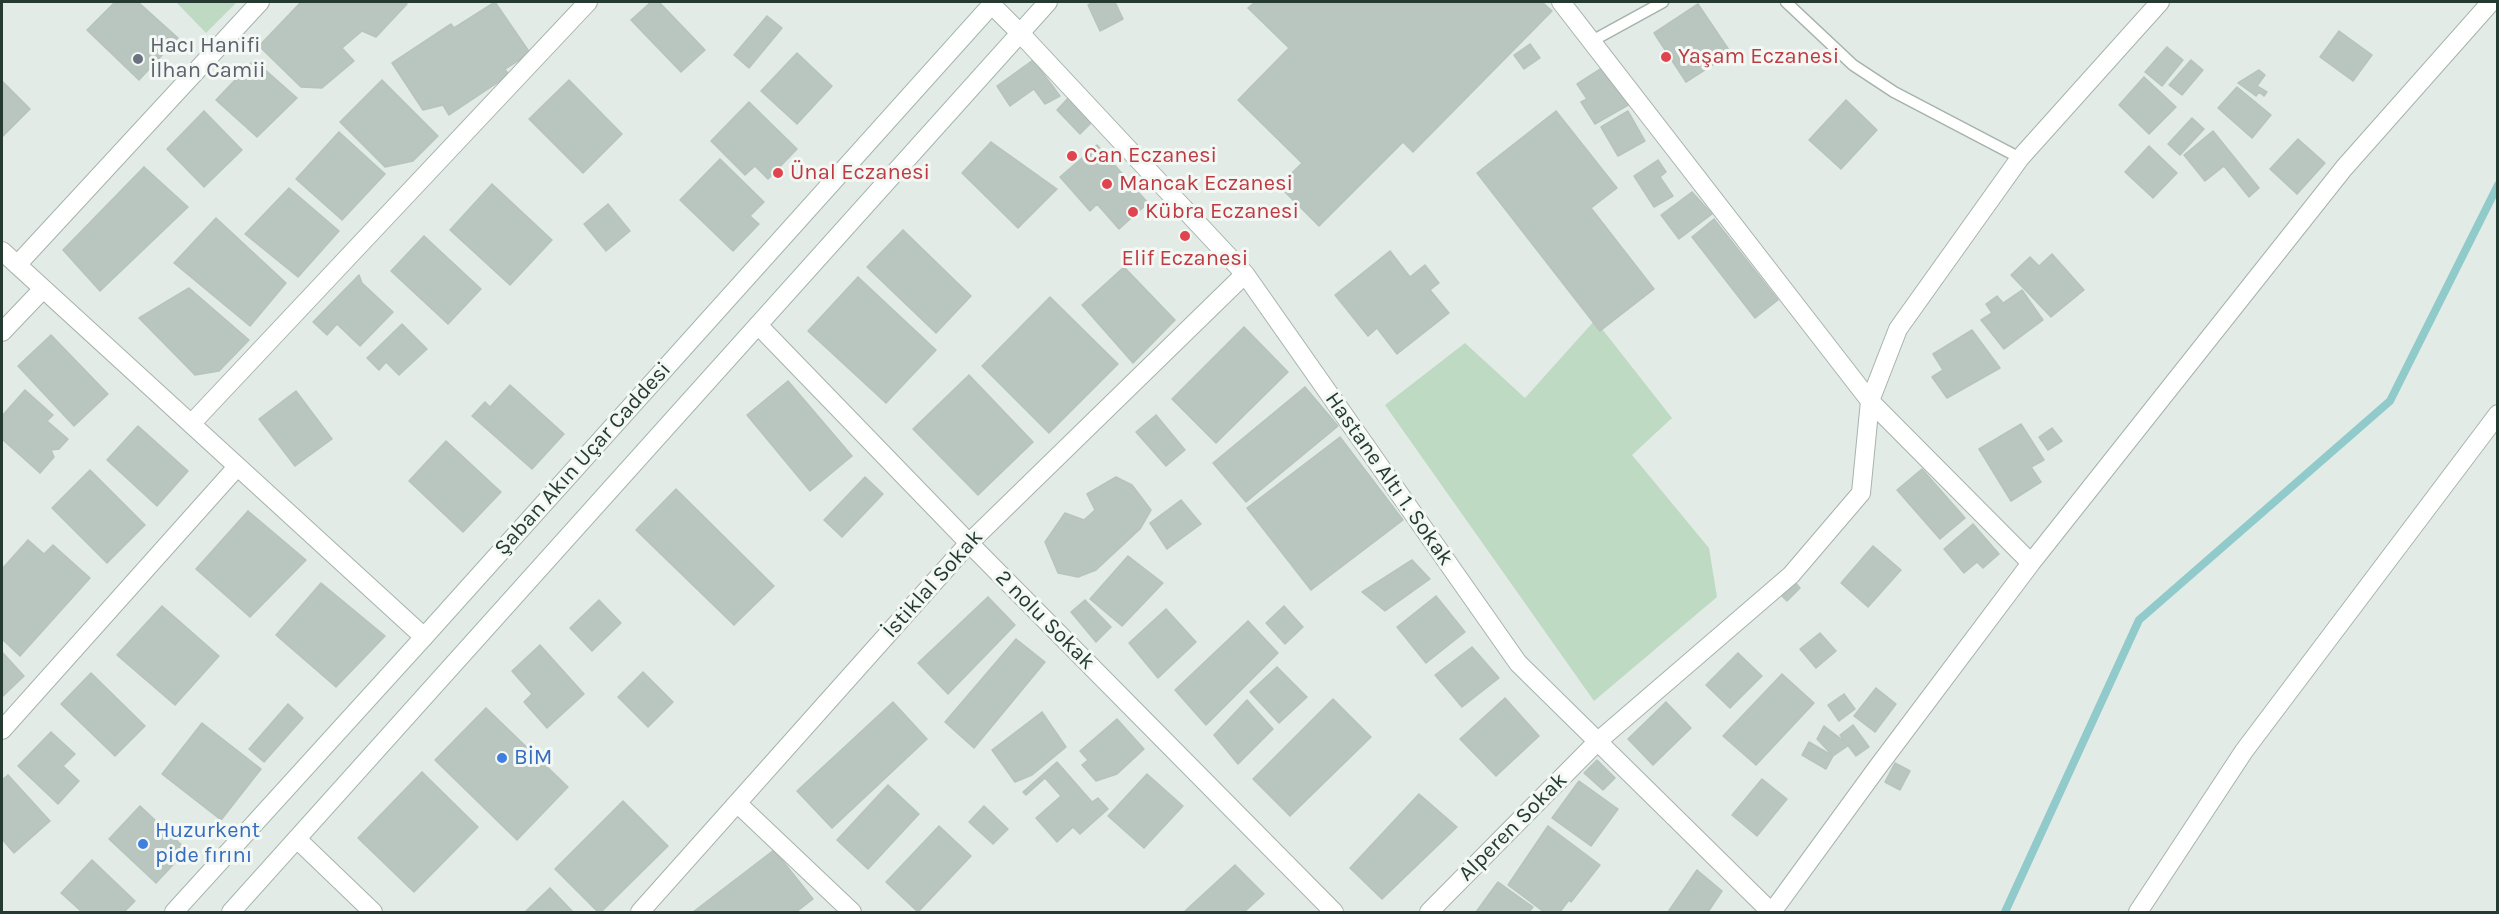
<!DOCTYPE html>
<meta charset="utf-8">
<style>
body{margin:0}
#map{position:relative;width:2499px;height:914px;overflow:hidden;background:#e3ebe6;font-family:Karla,sans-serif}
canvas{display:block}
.frame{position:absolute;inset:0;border:3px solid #253b32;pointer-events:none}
</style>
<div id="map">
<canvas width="2499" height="914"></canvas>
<div class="frame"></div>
</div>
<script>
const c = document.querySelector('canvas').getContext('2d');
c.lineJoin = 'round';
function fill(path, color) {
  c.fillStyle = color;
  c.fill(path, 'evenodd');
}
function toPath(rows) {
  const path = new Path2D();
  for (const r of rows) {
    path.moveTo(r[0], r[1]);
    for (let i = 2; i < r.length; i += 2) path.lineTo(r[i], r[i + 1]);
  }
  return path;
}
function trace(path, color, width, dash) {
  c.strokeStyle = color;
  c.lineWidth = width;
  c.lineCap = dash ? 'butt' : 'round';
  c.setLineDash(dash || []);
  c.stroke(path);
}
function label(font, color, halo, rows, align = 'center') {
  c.font = font + ' Karla,sans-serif';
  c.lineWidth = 6;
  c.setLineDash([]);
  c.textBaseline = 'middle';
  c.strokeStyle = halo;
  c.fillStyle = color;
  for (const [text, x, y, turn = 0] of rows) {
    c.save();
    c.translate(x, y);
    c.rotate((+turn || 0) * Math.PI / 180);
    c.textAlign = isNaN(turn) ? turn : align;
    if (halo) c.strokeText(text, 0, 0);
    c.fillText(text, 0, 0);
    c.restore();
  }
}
fill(toPath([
 [176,2,237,2,206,33],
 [1595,320,1672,418,1632,455,1709,548,1717,597,1594,701,1385,405,1465,343,1525,398]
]), '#bedac2');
trace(toPath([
 [2005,912,2139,620,2390,401,2498,185]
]), '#91caca', 8);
const building = toPath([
 [115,2,138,2,178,38,139,80,87,30,115,2],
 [301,2,404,2,407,4,376,37,362,31,342,48,354,61,322,88,301,87,259,46,301,2],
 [495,2,530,53,505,69,509,75,449,115,443,105,423,110,392,63,451,24,454,28,495,2],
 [651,2,659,2,705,50,681,72,631,20,651,2],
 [1094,2,1115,2,1123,19,1100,31,1088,5,1094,2],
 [1255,2,1542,2,1552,11,1413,152,1403,142,1319,226,1279,186,1302,163,1238,100,1289,48,1248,8,1255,2],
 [1698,4,1731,53,1686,82,1654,33,1698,4],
 [767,16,782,28,749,68,734,55,767,16],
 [2339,31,2372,55,2353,81,2320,57,2339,31],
 [1530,44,1540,58,1524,69,1514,55,1530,44],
 [2167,47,2183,60,2162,86,2145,72,2167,47],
 [797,53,832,86,797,124,761,91,797,53],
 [254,60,297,98,257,137,216,100,254,60],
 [1033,60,1060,96,1045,104,1034,89,1010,106,997,86,1033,60],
 [2191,60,2203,70,2182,95,2169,85,2191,60],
 [1605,66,1630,104,1595,124,1581,102,1587,99,1577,84,1605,66],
 [2259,70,2265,75,2257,86,2267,92,2264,96,2259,92,2256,96,2238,83,2259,70],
 [2144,77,2176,107,2149,134,2119,105,2144,77],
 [382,80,438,136,413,161,385,167,340,122,382,80],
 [569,80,622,134,583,173,529,119,569,80],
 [2,81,30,109,2,137,2,81],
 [2237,87,2271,115,2252,138,2218,108,2237,87],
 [1071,95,1095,119,1080,134,1057,110,1071,95],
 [1846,100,1877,130,1841,169,1809,140,1846,100],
 [749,102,797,149,768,179,755,166,745,175,711,141,749,102],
 [204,111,242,150,204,187,167,149,204,111],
 [1556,111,1617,188,1591,208,1654,289,1600,331,1477,173,1556,111],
 [1628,111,1645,141,1618,156,1601,127,1628,111],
 [2192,118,2204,129,2180,155,2168,144,2192,118],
 [2213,131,2259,188,2249,197,2224,166,2205,181,2184,155,2213,131],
 [339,132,385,174,342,220,296,179,339,132],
 [2298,139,2325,163,2297,194,2270,169,2298,139],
 [991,142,1057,189,1018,228,962,173,991,142],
 [1097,145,1148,203,1119,229,1097,204,1090,211,1060,177,1097,145],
 [2149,146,2177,173,2153,198,2125,172,2149,146],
 [720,159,764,202,750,216,759,224,733,251,680,200,720,159],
 [1658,160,1666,172,1660,177,1673,196,1654,207,1634,176,1658,160],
 [144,167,188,207,100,291,63,250,144,167],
 [492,184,552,240,510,285,450,230,492,184],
 [289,188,339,231,298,277,245,234,289,188],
 [1692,192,1712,214,1679,239,1661,215,1692,192],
 [608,204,630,231,606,251,584,224,608,204],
 [216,218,286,283,250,326,174,263,216,218],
 [1714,219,1778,300,1755,318,1692,237,1714,219],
 [903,230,971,296,936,333,867,267,903,230],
 [424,236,481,289,448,324,391,271,424,236],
 [1390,251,1410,277,1425,265,1439,283,1430,290,1449,313,1397,354,1377,328,1368,336,1335,295,1390,251],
 [2052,254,2084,290,2051,317,2011,275,2030,257,2039,266,2052,254],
 [1124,267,1175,320,1133,363,1082,305,1124,267],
 [359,275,362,283,393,312,360,346,337,324,327,335,313,322,359,275],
 [858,277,936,350,886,403,808,331,858,277],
 [189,288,249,340,219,371,195,375,139,318,189,288],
 [2022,290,2043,320,2004,349,1981,320,1992,313,1986,304,1997,296,2003,303,2022,290],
 [1050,297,1118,364,1049,433,982,366,1050,297],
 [402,324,427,349,399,375,386,362,379,370,367,358,402,324],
 [1244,327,1288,372,1216,443,1172,399,1244,327],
 [1972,330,2000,368,1947,398,1932,377,1943,370,1933,354,1972,330],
 [51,335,108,394,74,426,18,366,51,335],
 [969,375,1033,442,978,495,913,429,969,375],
 [788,381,852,456,810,491,747,415,788,381],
 [510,385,564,434,532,469,472,416,485,402,490,407,510,385],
 [1305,387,1338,426,1246,502,1213,463,1305,387],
 [25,390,53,415,47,421,68,439,59,449,51,450,54,457,40,473,2,439,2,416,25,390],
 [296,391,332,439,295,466,259,419,296,391],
 [1156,415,1185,450,1166,466,1136,432,1156,415],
 [2021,424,2044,460,2031,467,2041,482,2011,501,1979,449,2021,424],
 [138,426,188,471,157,506,107,460,138,426],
 [2052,428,2062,441,2048,450,2039,437,2052,428],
 [1340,437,1403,520,1311,590,1247,508,1340,437],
 [446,441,501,492,463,532,409,481,446,441],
 [1922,469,1965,518,1940,539,1897,490,1922,469],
 [90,470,145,525,107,563,52,508,90,470],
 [865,477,883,494,842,537,824,520,865,477],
 [1116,477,1132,485,1151,510,1140,529,1096,570,1078,577,1058,573,1045,542,1065,513,1084,520,1095,510,1087,494,1116,477],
 [676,489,774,586,734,625,636,530,676,489],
 [1181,500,1201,524,1167,549,1150,523,1181,500],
 [248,511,306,560,250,617,196,569,248,511],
 [1973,524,1999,554,1983,568,1977,562,1964,573,1944,549,1973,524],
 [28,540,44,554,53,545,90,578,20,656,2,639,2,569,28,540],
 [1873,546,1901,570,1868,607,1841,583,1873,546],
 [1128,556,1163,583,1122,626,1090,599,1128,556],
 [1412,560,1430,579,1385,611,1362,592,1412,560],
 [1793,580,1800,588,1787,601,1779,593,1793,580],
 [321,583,385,636,336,687,276,635,321,583],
 [1436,596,1465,632,1426,663,1397,627,1436,596],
 [988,597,1015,625,948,694,918,663,988,597],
 [599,600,621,623,592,651,570,628,599,600],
 [1085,600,1111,627,1096,642,1071,612,1085,600],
 [162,606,219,656,175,705,117,655,162,606],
 [1284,606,1303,627,1285,644,1266,623,1284,606],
 [1166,609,1196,642,1158,678,1129,643,1166,609],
 [1248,621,1278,653,1206,725,1175,690,1248,621],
 [1820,633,1836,651,1816,668,1800,649,1820,633],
 [1016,639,1045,662,974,748,945,722,1016,639],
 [540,645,584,694,547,728,524,702,532,694,512,671,540,645],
 [1472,647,1499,678,1462,707,1435,675,1472,647],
 [2,652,24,676,2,697,2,652],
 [1738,653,1762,676,1730,708,1706,685,1738,653],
 [1277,667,1307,697,1279,723,1250,692,1277,667],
 [643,672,673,702,648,727,618,697,643,672],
 [91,673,145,726,115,756,61,704,91,673],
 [1782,674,1814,703,1756,765,1723,736,1782,674],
 [1876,688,1896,704,1875,732,1854,716,1876,688],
 [1844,694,1855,709,1839,721,1828,705,1844,694],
 [1505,698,1539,736,1496,776,1460,739,1505,698],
 [1333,699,1371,737,1290,816,1253,779,1333,699],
 [1247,700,1273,729,1238,764,1214,735,1247,700],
 [893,702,927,739,832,828,797,791,893,702],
 [1666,702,1691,728,1653,765,1628,739,1666,702],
 [288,704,303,718,264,762,249,749,288,704],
 [486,708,568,787,517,840,435,760,486,708],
 [1042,712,1066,747,1032,775,1015,782,992,750,1042,712],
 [1117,719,1144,749,1117,774,1096,781,1082,765,1088,760,1080,751,1117,719],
 [202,723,261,769,221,820,162,774,202,723],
 [1853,725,1869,747,1856,756,1840,735,1853,725],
 [1824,726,1849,745,1833,756,1817,739,1824,726],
 [51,732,75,754,63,766,79,781,58,804,18,766,51,732],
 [1809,742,1833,756,1826,769,1802,755,1809,742],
 [1597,760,1615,778,1603,790,1584,773,1597,760],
 [1057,762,1092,802,1098,798,1108,809,1080,834,1073,827,1057,842,1036,818,1061,796,1045,778,1026,795,1023,792,1057,762],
 [1895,763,1910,771,1900,790,1885,782,1895,763],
 [422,772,478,827,414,892,358,838,422,772],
 [1147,774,1183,806,1144,848,1108,816,1147,774],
 [8,775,50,821,14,853,2,839,2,780,8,775],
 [1762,779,1787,799,1757,836,1732,815,1762,779],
 [1579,781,1618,809,1591,846,1552,818,1579,781],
 [888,785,919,814,868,869,837,840,888,785],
 [1419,794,1457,827,1382,899,1350,868,1419,794],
 [623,801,668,846,601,912,598,912,555,869,623,801],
 [140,806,187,850,156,883,109,839,140,806],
 [984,806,1008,829,993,844,969,822,984,806],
 [939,826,971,856,918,912,886,882,939,826],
 [1548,826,1600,865,1571,902,1569,900,1560,912,1544,912,1508,885,1548,826],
 [774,850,813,899,796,912,693,912,774,850],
 [92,860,135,901,124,912,82,912,61,893,92,860],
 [1235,865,1264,894,1244,912,1184,912,1235,865],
 [1697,870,1722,891,1708,912,1668,912,1697,870],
 [1498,882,1533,907,1529,912,1476,912,1498,882],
 [550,888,573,912,525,912,550,888]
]);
fill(building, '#b9c6bf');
trace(building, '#b6c4bc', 1.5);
const service = toPath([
 [1786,2,1853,65,1894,92,2020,158],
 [1592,41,1663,2]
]);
const minor = toPath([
 [1561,2,1870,401,2031,563],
 [1020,33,1245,274,1518,663,1771,912],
 [2,251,424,637],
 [17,265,260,2],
 [758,325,969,543,1334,912],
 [2,332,43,289],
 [191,424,588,2],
 [2,730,237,467],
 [737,803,852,912],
 [297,839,373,912],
 [640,912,969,543,1245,274],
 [1429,912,1597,742,1791,575,1861,493,1870,401,1898,329,2020,158,2160,2],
 [1772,912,1877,768,2031,563,2344,168,2491,2],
 [2138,912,2244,751,2498,414]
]);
const secondary = toPath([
 [991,4,1020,33],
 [174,912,424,637,994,2],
 [231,912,1048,2]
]);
trace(service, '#a6b3ac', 13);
trace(minor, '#a6b3ac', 20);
trace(secondary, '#a3b6ac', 20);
trace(service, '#fff', 10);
trace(minor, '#fff', 18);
trace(secondary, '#fff', 18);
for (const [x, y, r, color] of [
 [1666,57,6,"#e0444e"],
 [138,59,6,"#6b7280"],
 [1072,156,6,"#e0444e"],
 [778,173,6,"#e0444e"],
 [1107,184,6,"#e0444e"],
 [1133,212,6,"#e0444e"],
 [1185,236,6,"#e0444e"],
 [502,758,6,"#3f7fe0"],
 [143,844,6,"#3f7fe0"]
]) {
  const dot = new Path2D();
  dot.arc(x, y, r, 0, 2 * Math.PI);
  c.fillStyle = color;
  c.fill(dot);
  trace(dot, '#f3f8f5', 2);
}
label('22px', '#5b616d', '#f3f8f5', [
 ["Hacı Hanifi",150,46],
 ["İlhan Camii",150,71]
], 'left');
label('22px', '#be3a42', '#f3f8f5', [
 ["Yaşam Eczanesi",1678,57],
 ["Can Eczanesi",1084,156],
 ["Ünal Eczanesi",790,173],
 ["Mancak Eczanesi",1119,184],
 ["Kübra Eczanesi",1145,212],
 ["Elif Eczanesi",1185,259,"center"]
], 'left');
label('22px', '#253b32', '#f3f8f5', [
 ["Şaban Akın Uçar Caddesi",583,459,-48],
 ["Hastane Altı 1. Sokak",1389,479,55],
 ["İstiklal Sokak",933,584,-48],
 ["2 nolu Sokak",1045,620,45],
 ["Alperen Sokak",1513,827,-45]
]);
label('22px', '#366cbe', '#f3f8f5', [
 ["BİM",514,758],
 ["Huzurkent",155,831],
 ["pide fırını",155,856]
], 'left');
</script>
